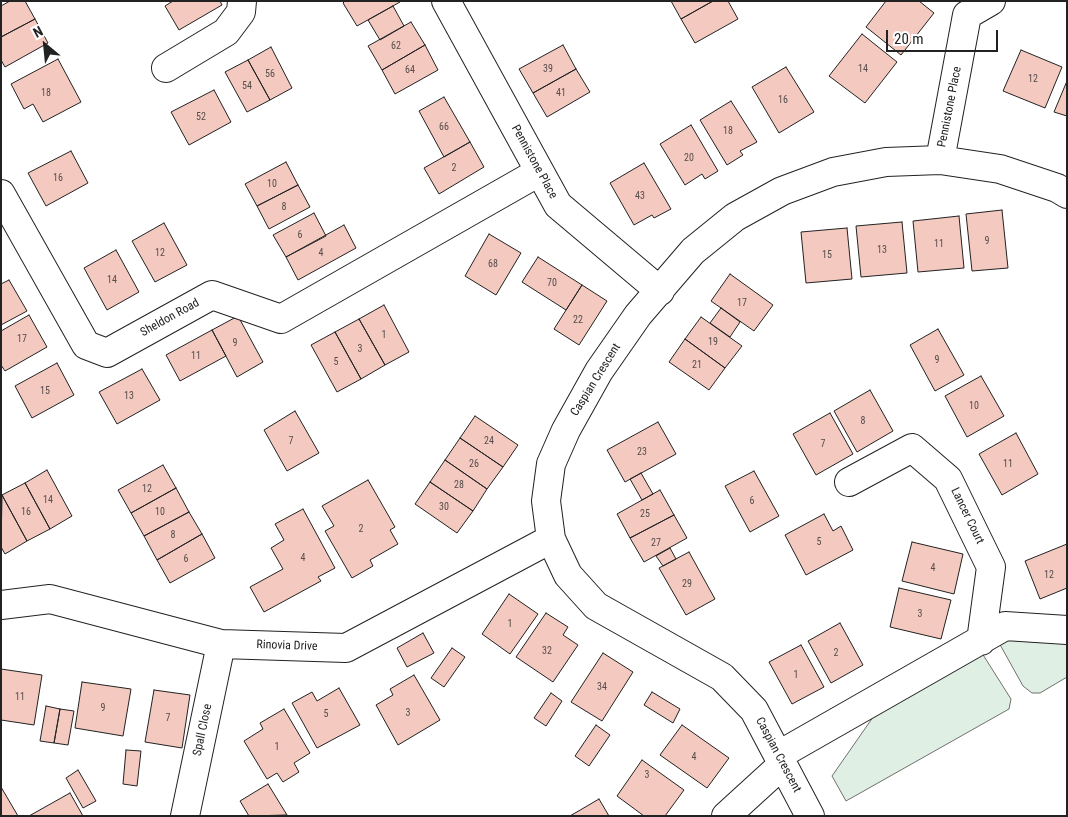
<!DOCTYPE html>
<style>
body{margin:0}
#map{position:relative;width:1068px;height:817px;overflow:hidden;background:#fff;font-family:"Roboto Condensed",sans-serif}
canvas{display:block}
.frame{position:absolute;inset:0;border:2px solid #222;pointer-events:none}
.north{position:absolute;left:20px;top:20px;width:50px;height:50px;-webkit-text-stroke:4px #fff;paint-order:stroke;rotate:332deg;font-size:14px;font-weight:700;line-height:20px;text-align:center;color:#222}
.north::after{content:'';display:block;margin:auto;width:18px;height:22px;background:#222;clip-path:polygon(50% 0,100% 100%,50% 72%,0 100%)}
.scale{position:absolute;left:886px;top:30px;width:112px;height:22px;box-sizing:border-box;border:2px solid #222;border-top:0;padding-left:6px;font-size:15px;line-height:18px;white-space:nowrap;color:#222;-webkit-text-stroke:4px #fff;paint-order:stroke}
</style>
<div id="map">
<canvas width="1068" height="817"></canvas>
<div class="frame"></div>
<div class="north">N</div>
<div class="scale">20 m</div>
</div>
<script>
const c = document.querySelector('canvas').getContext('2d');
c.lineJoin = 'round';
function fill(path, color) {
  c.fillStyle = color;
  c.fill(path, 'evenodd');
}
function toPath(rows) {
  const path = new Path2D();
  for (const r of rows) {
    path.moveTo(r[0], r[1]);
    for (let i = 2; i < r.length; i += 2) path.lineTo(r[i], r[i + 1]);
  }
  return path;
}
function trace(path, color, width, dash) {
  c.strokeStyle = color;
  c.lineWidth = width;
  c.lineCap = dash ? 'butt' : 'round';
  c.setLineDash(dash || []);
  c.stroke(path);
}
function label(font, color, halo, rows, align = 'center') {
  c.font = font + ' "Roboto Condensed",sans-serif';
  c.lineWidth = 4;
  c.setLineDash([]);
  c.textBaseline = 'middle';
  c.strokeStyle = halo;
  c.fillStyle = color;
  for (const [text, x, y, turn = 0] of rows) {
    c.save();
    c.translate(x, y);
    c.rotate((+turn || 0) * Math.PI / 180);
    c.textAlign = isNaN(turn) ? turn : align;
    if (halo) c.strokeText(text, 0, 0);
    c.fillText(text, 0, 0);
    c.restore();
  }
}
const green = toPath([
 [1007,635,1067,644,1067,677,1040,693,1032,693,1023,686,998,641,1007,635],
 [980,650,1011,699,1009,709,846,801,832,776,878,710,980,650]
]);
fill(green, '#e0efe3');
trace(green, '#6f6f6f', 1);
const building = toPath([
 [10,1,25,1,35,19,1,37,1,6,10,1],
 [173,1,220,1,222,5,179,30,165,6,173,1],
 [345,1,399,1,400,2,357,26,343,3,345,1],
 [671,1,713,1,681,19,671,1],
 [713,1,728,1,738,19,695,43,681,19,713,1],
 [886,1,919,1,934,13,901,55,866,27,886,1],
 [393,6,404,26,380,40,368,20,393,6],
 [35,19,48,43,5,67,1,60,1,37,35,19],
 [411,22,425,45,382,70,368,46,411,22],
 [862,34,897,62,865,103,829,76,862,34],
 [425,45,438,70,395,94,382,70,425,45],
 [563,45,576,69,533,93,519,69,563,45],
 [271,47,292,88,270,100,248,60,271,47],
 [1021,50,1062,67,1045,108,1003,91,1021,50],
 [58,59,81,102,43,122,33,104,24,109,11,84,58,59],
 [248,60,270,100,247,112,225,72,248,60],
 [786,67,814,112,779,133,752,87,786,67],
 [576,69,590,92,547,117,533,93,576,69],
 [1067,81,1067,116,1054,112,1067,81],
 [214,90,231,122,189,145,171,112,214,90],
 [444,97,470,142,444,157,419,111,444,97],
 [731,101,757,142,740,151,743,155,727,165,700,120,731,101],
 [691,125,718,171,705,179,702,174,685,185,660,144,691,125],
 [470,142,484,167,439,194,424,168,470,142],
 [71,151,88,183,46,206,28,173,71,151],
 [286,162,298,185,257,206,245,184,286,162],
 [644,163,671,209,654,218,652,215,634,225,610,183,644,163],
 [298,185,310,207,269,229,257,206,298,185],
 [1002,210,1008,268,972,271,966,214,1002,210],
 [314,213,326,236,286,257,273,235,314,213],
 [959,216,964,268,918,272,913,221,959,216],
 [902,222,907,273,861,277,856,226,902,222],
 [164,223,187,265,155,282,132,241,164,223],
 [344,225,356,248,298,280,286,257,344,225],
 [847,228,852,279,806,283,801,232,847,228],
 [489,234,521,253,496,295,465,276,489,234],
 [116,250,139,292,107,310,84,268,116,250],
 [538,257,582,285,566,310,522,282,538,257],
 [730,274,773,305,754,331,711,301,730,274],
 [9,280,27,311,1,325,1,284,9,280],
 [582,285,607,301,579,345,554,329,582,285],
 [384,305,409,352,385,365,359,319,384,305],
 [721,308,740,322,730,337,710,323,721,308],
 [29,315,47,347,5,371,1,365,1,331,29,315],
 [238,316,263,362,237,377,212,330,238,316],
 [701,317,742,346,725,368,685,339,701,317],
 [359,319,385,365,361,379,335,332,359,319],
 [938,329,964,375,935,391,910,345,938,329],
 [212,330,226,356,180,381,166,355,212,330],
 [335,332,361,379,337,392,311,345,335,332],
 [685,339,725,368,709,390,669,362,685,339],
 [57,363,74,395,32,418,15,386,57,363],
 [142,369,160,400,117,424,99,392,142,369],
 [981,376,1004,416,967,437,945,396,981,376],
 [870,390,893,431,857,452,834,411,870,390],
 [295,411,319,453,287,471,264,430,295,411],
 [830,413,853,454,816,475,793,434,830,413],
 [475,416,518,445,503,467,460,438,475,416],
 [658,422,676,454,625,482,607,450,658,422],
 [1016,433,1038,474,1002,495,979,454,1016,433],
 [460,438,503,467,487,489,445,460,460,438],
 [445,460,487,489,473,511,430,482,445,460],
 [163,465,176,488,131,513,118,490,163,465],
 [47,470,72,516,50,529,25,483,47,470],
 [754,471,779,516,750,532,725,486,754,471],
 [641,473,653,494,642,500,630,479,641,473],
 [368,480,395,527,390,530,398,544,370,560,373,566,352,578,325,531,334,526,322,506,368,480],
 [430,482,473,511,457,533,415,504,430,482],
 [25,483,50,529,27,541,2,495,25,483],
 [176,488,189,512,144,536,131,513,176,488],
 [660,490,674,515,630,538,617,514,660,490],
 [2,495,27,541,5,554,1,547,2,495],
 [303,509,335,568,318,577,321,581,264,612,250,587,283,569,271,548,284,540,275,524,303,509],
 [189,512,202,534,157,560,144,536,189,512],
 [824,514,833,531,841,526,853,550,806,575,785,535,824,514],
 [674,515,687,538,644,562,630,538,674,515],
 [202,534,215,558,170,583,157,560,202,534],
 [912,542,963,554,954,594,902,581,912,542],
 [1067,544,1067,588,1040,599,1025,561,1067,544],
 [670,548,676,559,663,566,656,556,670,548],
 [689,552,715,599,686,615,659,568,689,552],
 [899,588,951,600,941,639,890,627,899,588],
 [509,594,538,614,510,654,482,634,509,594],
 [546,613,568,627,563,635,578,645,553,682,516,657,546,613],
 [840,623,863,665,831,683,808,641,840,623],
 [423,633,434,653,407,667,397,648,423,633],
 [801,645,824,687,792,704,769,662,801,645],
 [452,648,465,657,444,687,431,678,452,648],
 [603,653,633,672,602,721,571,702,603,653],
 [1,669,42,675,34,725,1,720,1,669],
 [414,675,440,720,398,745,376,705,393,695,390,689,414,675],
 [82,682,131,689,123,736,75,728,82,682],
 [339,688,360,725,317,748,292,703,312,692,317,701,339,688],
 [154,690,190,695,182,748,145,742,154,690],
 [652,692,680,709,673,723,644,705,652,692],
 [551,693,562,701,546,726,534,718,551,693],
 [46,706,60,709,54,743,40,741,46,706],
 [60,709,74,711,68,745,54,743,60,709],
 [284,709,310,753,294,763,299,772,283,782,277,773,267,779,244,741,263,729,260,723,284,709],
 [596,725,610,735,589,766,575,756,596,725],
 [682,725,729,758,707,788,660,755,682,725],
 [126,750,141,751,137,786,123,784,126,750],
 [642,760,684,790,665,816,644,816,617,796,642,760],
 [78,770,96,801,83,808,66,778,78,770],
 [268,784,287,815,249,816,240,801,268,784],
 [1,787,18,816,1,816,1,787],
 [70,793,83,816,29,816,70,793],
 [599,799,609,816,570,816,599,799]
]);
fill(building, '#f3c9c0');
trace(building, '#222', 1);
const street = toPath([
 [446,1,558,205,660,291],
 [967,15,991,1],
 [166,68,226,32,241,12,242,1],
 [940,160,967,15],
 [1,194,86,345,107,353,212,295,281,319,539,172],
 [849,482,912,448,948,479,991,567,981,641],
 [1,605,50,599,221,644,346,648,551,539],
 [779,755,1005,626,1067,630],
 [185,816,221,644],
 [726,816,783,764],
 [810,816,754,710,722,677,596,606,568,575,551,539,546,501,551,464,566,430,599,371,638,315,693,251,735,217,782,191,833,172,886,162,940,160,1000,169,1057,188,1067,194]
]);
trace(street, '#222', 30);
trace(street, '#fff', 28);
label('10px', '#564c4a', null, [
 ["62",396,46],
 ["39",548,69],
 ["14",863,69],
 ["64",410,70],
 ["56",270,74],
 ["12",1033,79],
 ["54",247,86],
 ["18",46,93],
 ["41",561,93],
 ["16",783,100],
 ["52",201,117],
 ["66",444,127],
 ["18",728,131],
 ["20",689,158],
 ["2",454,168],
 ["16",58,178],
 ["10",272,184],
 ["43",640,196],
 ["8",284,207],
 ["6",300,235],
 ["9",987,241],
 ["11",939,244],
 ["13",882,250],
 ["12",160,253],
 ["4",321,253],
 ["15",827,255],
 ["68",493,264],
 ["14",112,280],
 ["70",552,283],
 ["17",742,303],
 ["22",578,320],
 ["1",384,335],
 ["17",22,339],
 ["19",713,342],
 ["9",235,343],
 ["3",360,349],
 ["11",196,356],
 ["9",937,360],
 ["5",336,362],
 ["21",697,365],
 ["15",45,391],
 ["13",129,396],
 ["10",974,406],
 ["8",863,421],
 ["7",291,441],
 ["24",489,441],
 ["7",823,444],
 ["23",642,452],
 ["26",474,464],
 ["11",1008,464],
 ["28",459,485],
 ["12",147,489],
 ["14",48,500],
 ["6",752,501],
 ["30",444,507],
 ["16",26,512],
 ["10",160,512],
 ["25",645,514],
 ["2",361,529],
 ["8",173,535],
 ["5",819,542],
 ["27",656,543],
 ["4",303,558],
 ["6",186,559],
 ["4",933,568],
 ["12",1049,575],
 ["29",687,584],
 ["3",920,614],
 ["1",510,624],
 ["32",547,651],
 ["2",836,653],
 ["1",796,675],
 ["34",602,687],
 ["11",20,697],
 ["9",103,708],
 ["3",408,713],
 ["5",326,714],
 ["7",168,718],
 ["1",277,747],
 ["4",694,757],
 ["3",647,775]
]);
label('12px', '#222', '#fff', [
 ["Pennistone Place",950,107,-79],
 ["Pennistone Place",534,162,61],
 ["Sheldon Road",170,318,-29],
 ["Caspian Crescent",596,380,-58],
 ["Lancer Court",967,516,64],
 ["Rinovia Drive",287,646,2],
 ["Spall Close",203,730,-78],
 ["Caspian Crescent",778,755,62]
]);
</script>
